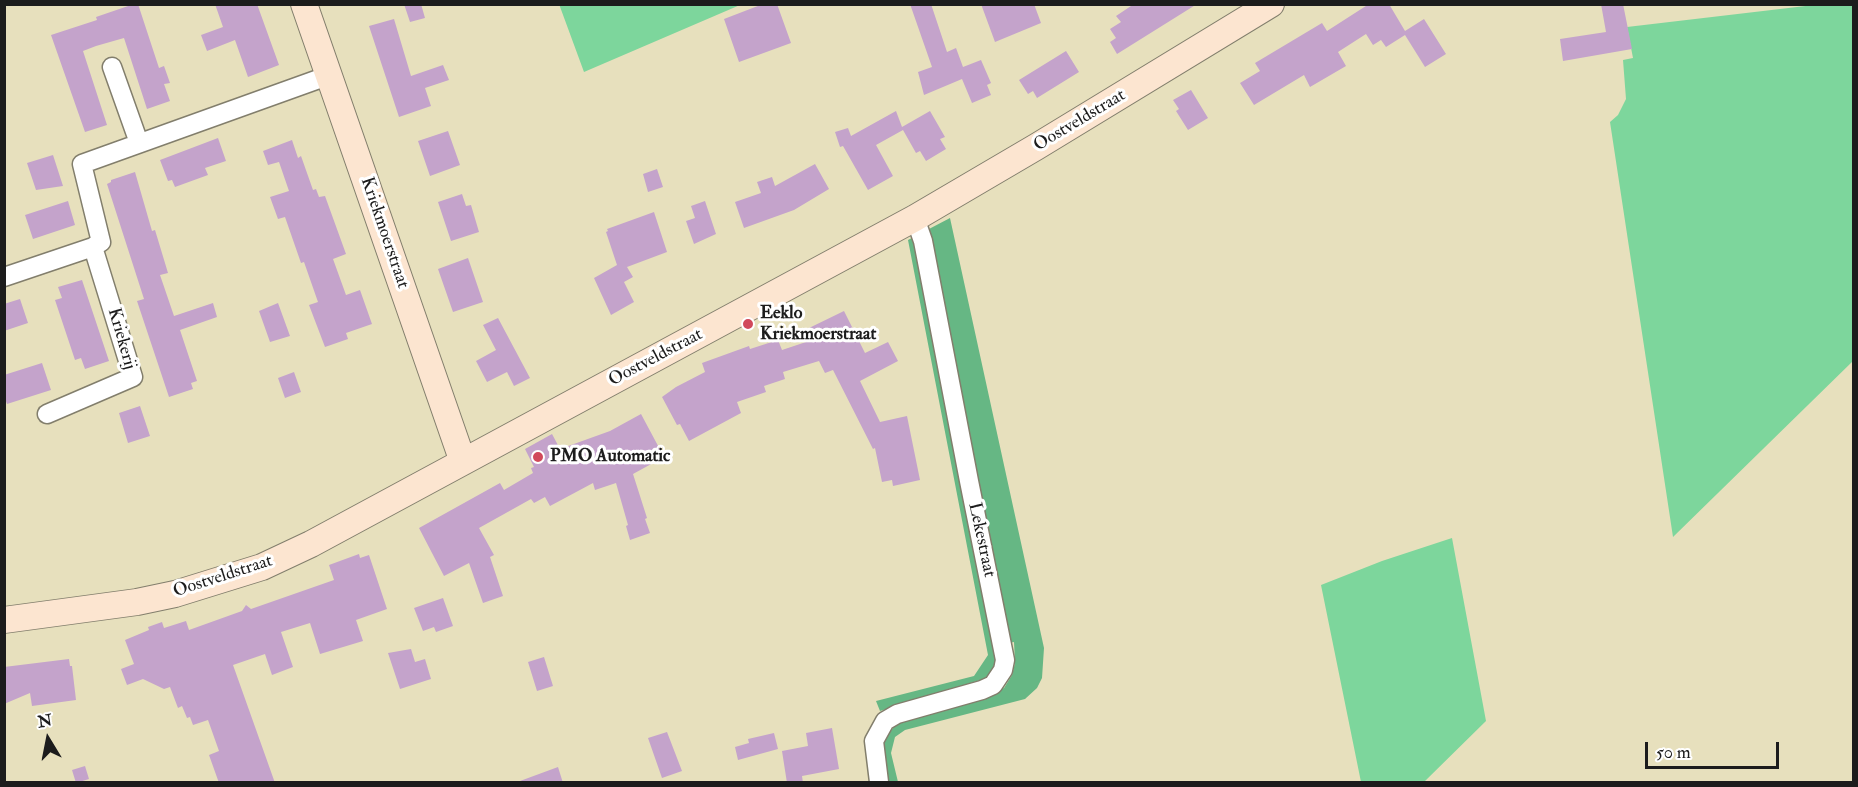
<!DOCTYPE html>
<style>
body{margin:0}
#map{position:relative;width:1858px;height:787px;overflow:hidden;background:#e7e0bd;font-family:"IM FELL Double Pica",serif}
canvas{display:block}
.frame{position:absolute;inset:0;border:6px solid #1c1c1c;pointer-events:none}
.north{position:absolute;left:18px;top:709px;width:60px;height:60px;-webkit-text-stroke:4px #fff;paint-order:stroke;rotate:350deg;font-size:16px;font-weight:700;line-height:24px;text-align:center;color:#1c1c1c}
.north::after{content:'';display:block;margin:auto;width:21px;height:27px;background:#1c1c1c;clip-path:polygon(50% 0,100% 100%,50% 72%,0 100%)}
.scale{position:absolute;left:1645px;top:742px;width:134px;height:27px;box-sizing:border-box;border:3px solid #1c1c1c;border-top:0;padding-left:8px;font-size:18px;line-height:21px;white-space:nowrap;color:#1c1c1c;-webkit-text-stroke:4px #fff;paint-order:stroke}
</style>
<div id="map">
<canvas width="1858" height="787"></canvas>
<div class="frame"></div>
<div class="north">N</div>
<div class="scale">50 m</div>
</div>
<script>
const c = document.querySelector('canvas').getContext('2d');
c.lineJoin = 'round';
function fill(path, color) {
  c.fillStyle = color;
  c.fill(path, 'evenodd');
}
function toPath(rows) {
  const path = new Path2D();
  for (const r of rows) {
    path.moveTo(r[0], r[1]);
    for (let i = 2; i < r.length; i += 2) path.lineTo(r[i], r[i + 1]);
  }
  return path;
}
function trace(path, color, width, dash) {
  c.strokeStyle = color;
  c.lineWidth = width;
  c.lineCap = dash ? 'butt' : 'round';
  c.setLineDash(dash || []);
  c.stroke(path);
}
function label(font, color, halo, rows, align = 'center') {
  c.font = font + ' "IM FELL Double Pica",serif';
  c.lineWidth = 6;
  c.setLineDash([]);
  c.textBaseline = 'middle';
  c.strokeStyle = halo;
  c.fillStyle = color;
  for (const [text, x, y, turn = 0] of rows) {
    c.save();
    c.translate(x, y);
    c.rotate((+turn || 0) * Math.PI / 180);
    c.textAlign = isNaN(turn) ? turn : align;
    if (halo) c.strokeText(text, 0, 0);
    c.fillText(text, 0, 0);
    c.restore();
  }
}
fill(toPath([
 [559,4,740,4,740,5,584,72],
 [1814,5,1853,5,1853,361,1673,537,1610,122,1618,115,1626,99,1623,60,1633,58,1627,27],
 [1452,538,1486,721,1424,782,1361,782,1321,585,1382,561]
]), '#7dd69c');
fill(toPath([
 [950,218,1044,648,1042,678,1037,688,1025,699,905,730,895,737,891,753,898,782,886,782,882,751,885,738,898,722,1004,688,1012,675,1015,663,1014,642,999,645,999,664,987,678,880,711,876,701,974,676,988,655,908,240]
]), '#66b784');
fill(toPath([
 [134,4,138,4,159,68,164,66,170,83,164,84,170,101,147,109,124,38,96,46,83,51,107,125,85,132,51,35,97,20,96,17],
 [215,4,257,4,279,65,248,77,235,40,207,51,201,35,223,27],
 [404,4,421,4,425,18,410,22],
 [763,4,777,4,791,43,739,62,724,19],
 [910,4,931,4,947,52,956,48,963,67,981,60,991,83,987,85,991,95,972,103,962,79,924,95,918,72,932,67],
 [981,4,1034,4,1041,23,995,42],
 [1134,4,1197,4,1117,54,1110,42,1116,38,1110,29,1121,22,1116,16],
 [1369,4,1389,4,1405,31,1424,19,1446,54,1425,67,1405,35,1386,47,1381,40,1373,45,1366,34,1338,52,1346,66,1310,87,1304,75,1254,105,1240,83,1260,71,1255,63,1322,23,1327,31],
 [1601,4,1623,4,1632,49,1563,61,1560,39,1606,32],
 [394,19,411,76,443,65,449,80,425,88,431,106,399,117,369,26],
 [1066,51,1079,72,1037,98,1033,91,1028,94,1019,80],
 [1191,90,1208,118,1188,130,1176,111,1179,109,1173,100],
 [896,111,902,127,930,111,945,137,940,139,946,149,926,161,920,151,916,153,903,130,876,145,893,176,868,190,843,146,840,147,835,132,848,128,851,136],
 [448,131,460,165,430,176,418,141],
 [218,138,226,161,205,168,208,175,175,187,172,180,168,181,160,160],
 [292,140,298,158,301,156,313,190,316,189,319,197,325,196,346,254,333,259,346,295,360,290,372,324,346,333,348,339,325,347,309,305,318,302,304,262,301,263,285,217,278,219,270,197,289,191,279,162,268,165,263,151],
 [53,155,63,186,36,190,27,163],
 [815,164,829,189,794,210,744,228,735,202,761,193,757,182,772,177,775,186],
 [657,169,663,187,648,192,643,174],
 [135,172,152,231,155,230,168,273,160,275,174,316,213,303,217,317,180,330,197,381,191,383,193,389,169,397,137,301,144,299,107,184,111,182,111,180],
 [462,194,466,206,471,205,479,232,451,241,438,202],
 [68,201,75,225,33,239,25,215],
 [705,201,716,234,694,244,686,221,695,218,691,206],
 [654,212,667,252,627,267,633,277,624,282,634,302,611,315,594,278,617,265,606,232,608,231,607,229],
 [468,258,483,302,453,312,438,269],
 [82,280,109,361,85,369,81,358,75,360,55,300,62,298,58,287],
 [20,299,28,323,4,331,4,304],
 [278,303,290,336,270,342,259,311],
 [844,311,865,353,888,342,898,361,860,381,880,422,907,416,920,480,893,486,892,480,882,482,875,448,873,449,833,370,825,373,819,361,783,372,785,379,764,386,766,392,737,402,741,413,689,441,680,424,677,425,662,397,676,387,705,372,702,363,749,346,750,349,778,340,782,350,812,340,807,329],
 [498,318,530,378,514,386,507,372,487,382,476,361,496,350,483,325],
 [42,363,51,390,7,404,4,396,4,375],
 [294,372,301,392,285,398,278,378],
 [140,406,150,436,128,443,119,413],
 [641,414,664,457,633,474,647,518,645,519,650,533,630,540,626,526,628,525,616,483,595,490,593,483,550,506,545,497,534,503,531,499,479,528,494,555,490,557,503,596,483,603,469,563,444,576,419,528,500,483,504,490,533,473,531,468,534,467,525,449,552,434,560,449,610,431],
 [359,554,360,558,369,555,387,609,356,620,363,641,320,654,310,623,281,632,293,667,272,675,265,654,233,665,275,783,219,783,209,755,219,751,208,720,193,725,190,717,187,718,182,706,178,708,170,687,164,689,143,679,127,685,121,669,134,664,125,640,149,630,148,627,162,622,164,628,186,621,189,630,242,611,246,605,251,609,334,580,329,565],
 [443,598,453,626,436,632,434,627,423,631,414,608],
 [411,649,415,662,425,659,431,679,400,689,388,653],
 [544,657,553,686,537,691,528,662],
 [69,659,70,666,72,666,76,700,32,706,30,693,4,704,4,667],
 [832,728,839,769,802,776,803,783,787,783,782,751,808,746,806,733],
 [667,732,682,771,662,778,648,738],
 [774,733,778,749,738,760,735,747,749,743,748,739],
 [85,766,89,779,76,783,72,770],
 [558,767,563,783,520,783,520,781]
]), '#c4a3cb');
const street = toPath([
 [112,67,139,143],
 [4,277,93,247,101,242,82,164,330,75],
 [47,414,133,377,93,247],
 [879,782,874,741,885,721,897,714,982,690,993,685,1003,670,1005,660,969,481,923,241,915,218]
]);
const secondary = toPath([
 [304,4,463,462],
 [4,620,137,602,175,594,262,567,311,544,915,218,1036,147,1271,4]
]);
trace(street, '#827e6c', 21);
trace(secondary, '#827e6c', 28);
trace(street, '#fff', 18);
trace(secondary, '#fce5d0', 26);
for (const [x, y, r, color] of [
 [748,324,6,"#d1495b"],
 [538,457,6,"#d1495b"]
]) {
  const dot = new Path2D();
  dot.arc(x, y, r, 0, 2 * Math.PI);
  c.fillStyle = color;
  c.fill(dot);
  trace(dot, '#fff', 2);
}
label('18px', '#1c1c1c', '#fff', [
 ["Oostveldstraat",1080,121,-31],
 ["Kriekmoerstraat",384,233,71],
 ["Kriekerij",121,339,74],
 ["Oostveldstraat",656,358,-28],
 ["Lekestraat",981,540,78],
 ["Oostveldstraat",223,577,-18]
]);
label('bold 18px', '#1c1c1c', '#fff', [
 ["Eeklo",760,314],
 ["Kriekmoerstraat",760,335],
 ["PMO Automatic",550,457]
], 'left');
</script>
